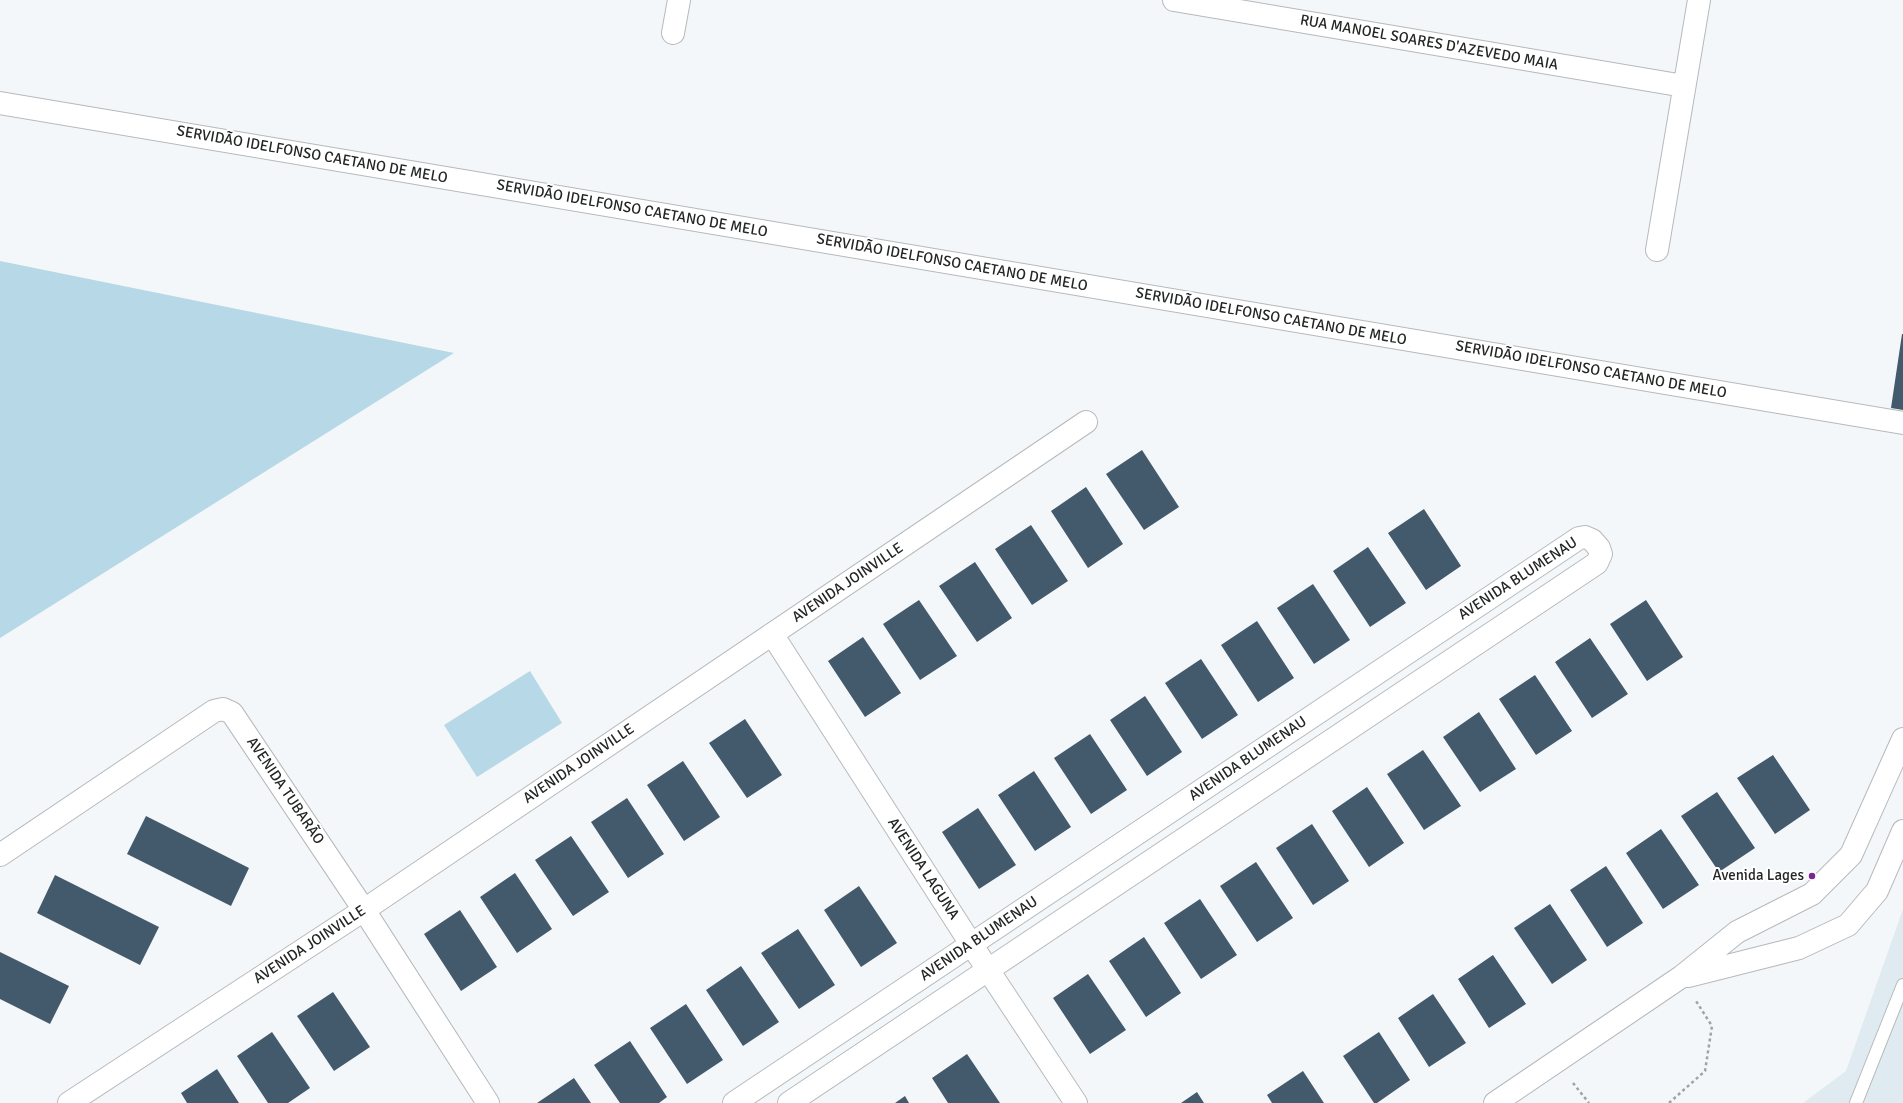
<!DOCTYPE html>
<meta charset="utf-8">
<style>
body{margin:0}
canvas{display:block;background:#f3f7f9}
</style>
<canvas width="1903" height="1103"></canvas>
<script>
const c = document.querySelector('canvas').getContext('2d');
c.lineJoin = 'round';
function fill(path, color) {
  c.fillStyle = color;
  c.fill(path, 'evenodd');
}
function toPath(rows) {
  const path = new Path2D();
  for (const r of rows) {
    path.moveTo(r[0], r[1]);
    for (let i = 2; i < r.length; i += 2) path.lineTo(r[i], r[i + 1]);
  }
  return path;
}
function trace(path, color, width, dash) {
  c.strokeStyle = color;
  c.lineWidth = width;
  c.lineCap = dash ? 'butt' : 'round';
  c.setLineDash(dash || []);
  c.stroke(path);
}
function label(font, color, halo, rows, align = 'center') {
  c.font = font + ' Signika,sans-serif';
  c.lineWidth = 4;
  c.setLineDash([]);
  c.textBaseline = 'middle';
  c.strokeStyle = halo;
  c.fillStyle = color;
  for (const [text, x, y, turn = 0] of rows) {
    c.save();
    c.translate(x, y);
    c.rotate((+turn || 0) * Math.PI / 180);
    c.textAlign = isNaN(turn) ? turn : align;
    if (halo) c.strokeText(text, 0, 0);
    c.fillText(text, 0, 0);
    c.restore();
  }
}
fill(toPath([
 [1903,909,1903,1103,1803,1103,1846,1071]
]), '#dfebf0');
fill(toPath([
 [0,261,454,353,0,638],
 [530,671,562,723,477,777,444,725]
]), '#b7d8e6');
fill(toPath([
 [1902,334,1903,334,1903,410,1891,408],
 [1142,450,1179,507,1144,530,1106,474],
 [1086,487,1123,544,1088,568,1051,511],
 [1424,509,1461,566,1426,590,1388,533],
 [1031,525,1068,581,1032,605,995,549],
 [1368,547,1406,603,1370,627,1333,571],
 [975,562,1012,618,977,642,939,586],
 [1313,584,1350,640,1314,664,1277,608],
 [919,600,957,656,920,680,883,624],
 [1646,600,1683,657,1647,681,1610,624],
 [1257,621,1294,678,1258,702,1221,645],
 [863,637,901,693,865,717,828,661],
 [1590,638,1628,694,1592,718,1555,662],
 [1201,659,1238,715,1202,739,1165,683],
 [1535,675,1572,731,1536,755,1499,699],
 [1145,696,1182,752,1147,776,1110,720],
 [1479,712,1516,769,1480,792,1443,737],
 [745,719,782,775,747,798,709,743],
 [1090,734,1127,790,1091,814,1054,758],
 [1423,750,1461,806,1424,830,1387,774],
 [1773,755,1810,810,1775,834,1737,778],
 [683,761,720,817,684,841,647,785],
 [1034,771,1071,827,1035,851,998,795],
 [1367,787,1404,843,1369,867,1332,811],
 [1717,792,1755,848,1719,872,1681,816],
 [627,798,664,854,628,878,591,822],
 [978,808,1016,865,979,889,942,832],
 [146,816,249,868,231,906,127,854],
 [1312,824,1349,881,1313,905,1276,848],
 [1661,829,1699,885,1663,909,1626,853],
 [571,836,609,892,573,916,535,860],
 [1256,862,1293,918,1257,942,1220,886],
 [1606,866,1643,923,1607,947,1570,890],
 [515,873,552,929,517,953,480,897],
 [55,875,159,927,140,965,37,913],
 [859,886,897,943,861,967,824,910],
 [1200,899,1237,955,1201,979,1164,923],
 [1550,904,1587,960,1552,984,1514,928],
 [460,910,497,967,461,991,424,934],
 [798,929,835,985,799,1009,761,953],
 [1144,937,1181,993,1146,1017,1109,961],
 [0,952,69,986,50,1024,0,999],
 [1493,955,1526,1004,1489,1028,1458,979],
 [741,966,779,1022,743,1046,706,990],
 [1088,974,1126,1030,1090,1054,1053,998],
 [333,992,370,1047,334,1071,297,1016],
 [1433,994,1466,1043,1429,1067,1398,1018],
 [686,1004,723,1060,687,1084,650,1028],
 [272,1032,310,1088,288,1103,268,1103,237,1056],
 [1379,1032,1410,1080,1377,1103,1374,1103,1343,1056],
 [630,1041,667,1097,659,1103,620,1103,594,1065],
 [967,1054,1000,1103,948,1103,932,1078],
 [217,1069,239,1103,187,1103,181,1093],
 [1303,1071,1324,1103,1272,1103,1267,1095],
 [574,1078,591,1103,537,1103],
 [1197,1092,1204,1103,1181,1103],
 [905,1096,909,1103,895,1103]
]), '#435a6d');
const lane = toPath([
 [1856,1103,1903,985]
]);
const street = toPath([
 [1174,0,1684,86],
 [673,33,679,0],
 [0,103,1903,423],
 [1657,250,1699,0],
 [772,634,971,944,1076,1103],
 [0,855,214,711,223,709,232,713,364,910,488,1103],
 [1688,976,1799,948,1848,925,1877,891,1903,831],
 [69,1103,364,910,1086,422],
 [734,1103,1579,538,1585,537,1592,540,1599,548,1601,554,1597,563,789,1103],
 [1495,1103,1681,977,1737,932,1812,894,1851,855,1903,739]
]);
trace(lane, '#b6babc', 14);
trace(street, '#b6babc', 24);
trace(toPath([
 [1573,1083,1589,1103],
 [1669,1103,1705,1071,1712,1026,1696,1001]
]), '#9fa3a4', 2.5, [3, 3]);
trace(lane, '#fff', 12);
trace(street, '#fff', 22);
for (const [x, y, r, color] of [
 [1812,876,4,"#7f2390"]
]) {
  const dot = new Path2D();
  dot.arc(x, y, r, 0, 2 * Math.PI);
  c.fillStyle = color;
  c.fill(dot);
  trace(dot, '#fff', 1.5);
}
label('15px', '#242626', '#fff', [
 ["RUA MANOEL SOARES D'AZEVEDO MAIA",1429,43,10],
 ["SERVIDÃO IDELFONSO CAETANO DE MELO",312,155,10],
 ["SERVIDÃO IDELFONSO CAETANO DE MELO",632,209,10],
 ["SERVIDÃO IDELFONSO CAETANO DE MELO",952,263,10],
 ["SERVIDÃO IDELFONSO CAETANO DE MELO",1271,317,10],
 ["SERVIDÃO IDELFONSO CAETANO DE MELO",1591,370,10],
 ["AVENIDA BLUMENAU",1518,579,-33],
 ["AVENIDA JOINVILLE",848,583,-34],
 ["AVENIDA BLUMENAU",1248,759,-34],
 ["AVENIDA JOINVILLE",579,764,-34],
 ["AVENIDA TUBARÃO",285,791,56],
 ["AVENIDA LAGUNA",923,869,57],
 ["AVENIDA BLUMENAU",979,939,-34],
 ["AVENIDA JOINVILLE",310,945,-33]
]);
label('15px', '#242626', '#fff', [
 ["Avenida Lages",1804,876]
], 'right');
</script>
